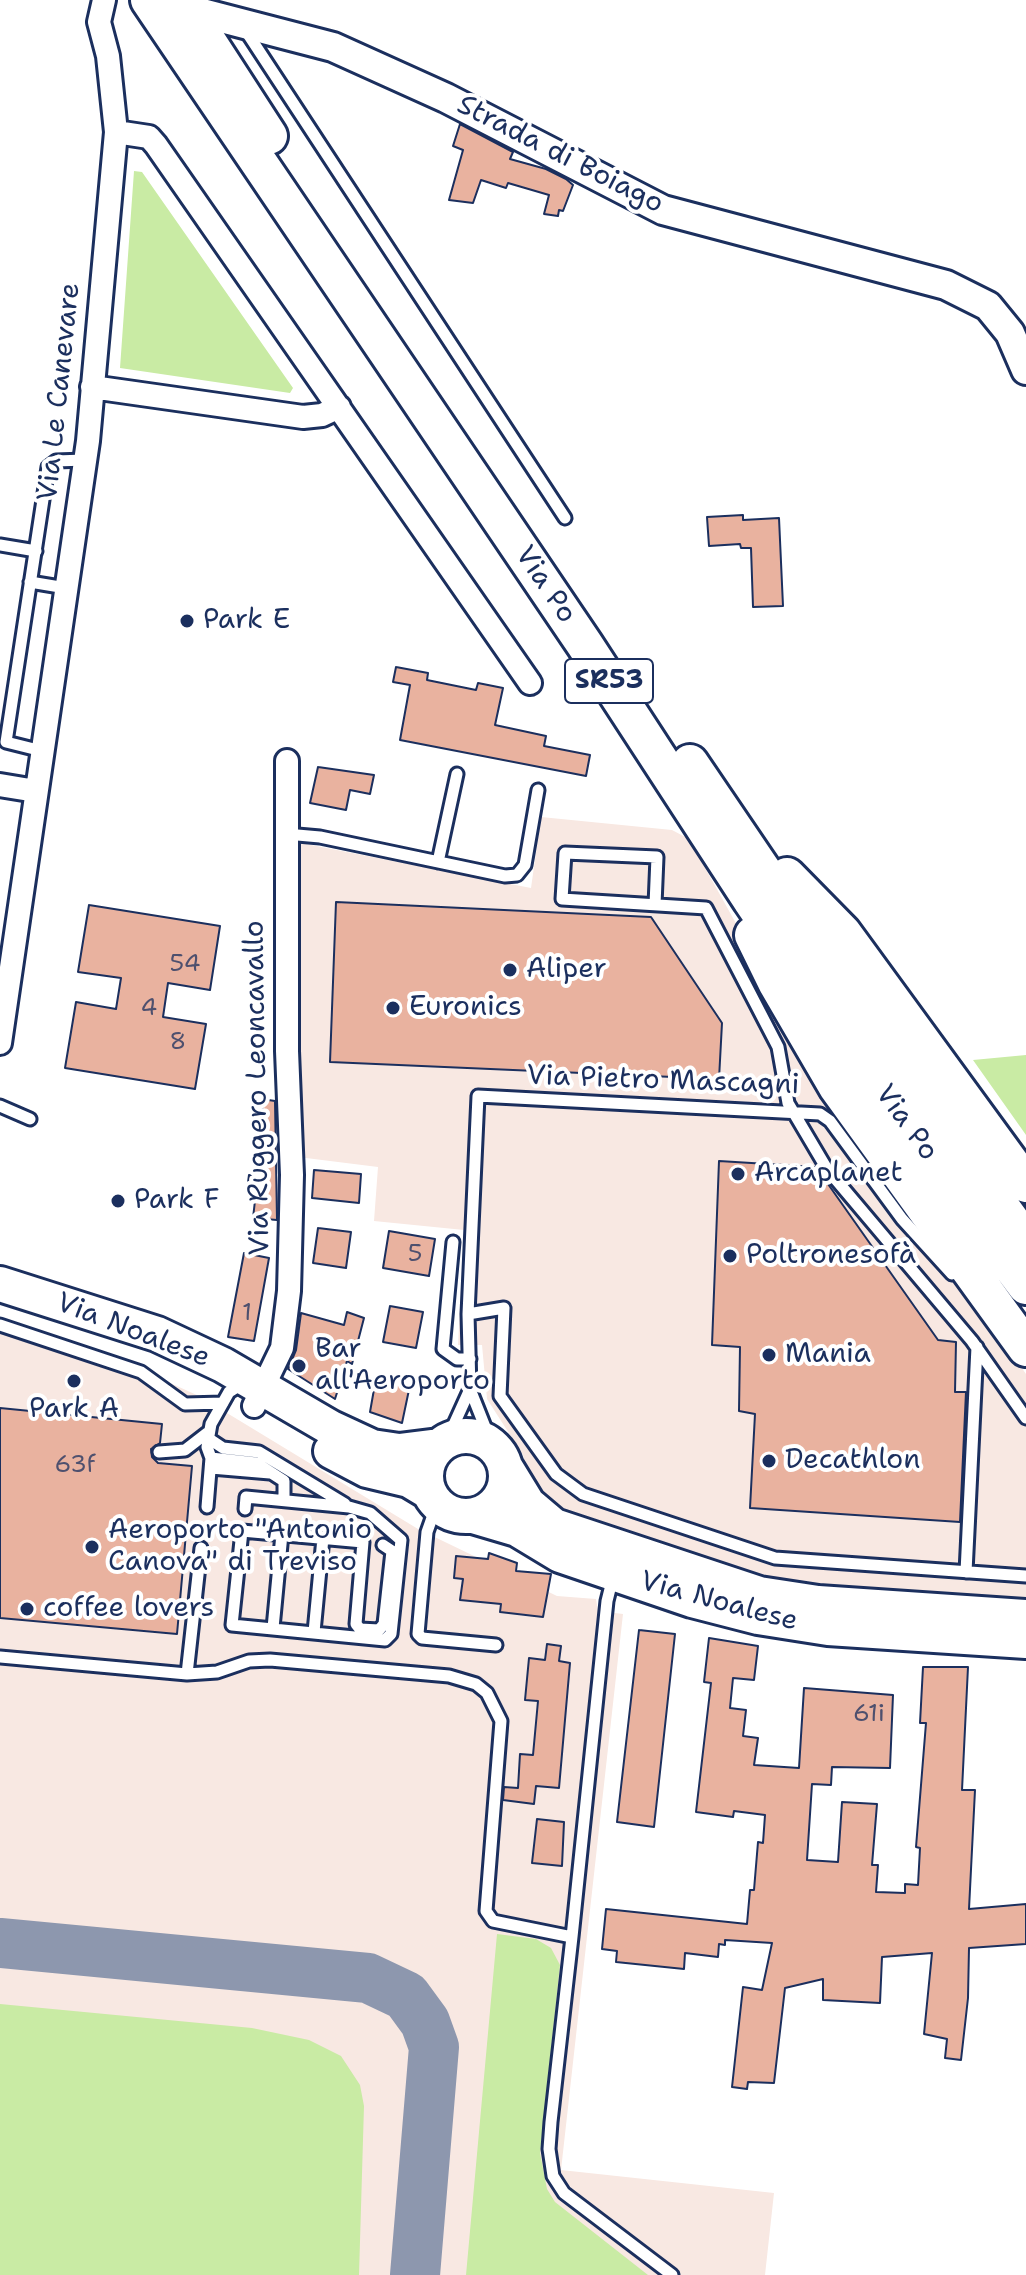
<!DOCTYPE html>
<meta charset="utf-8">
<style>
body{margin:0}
canvas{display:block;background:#fff}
</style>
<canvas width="1026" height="2275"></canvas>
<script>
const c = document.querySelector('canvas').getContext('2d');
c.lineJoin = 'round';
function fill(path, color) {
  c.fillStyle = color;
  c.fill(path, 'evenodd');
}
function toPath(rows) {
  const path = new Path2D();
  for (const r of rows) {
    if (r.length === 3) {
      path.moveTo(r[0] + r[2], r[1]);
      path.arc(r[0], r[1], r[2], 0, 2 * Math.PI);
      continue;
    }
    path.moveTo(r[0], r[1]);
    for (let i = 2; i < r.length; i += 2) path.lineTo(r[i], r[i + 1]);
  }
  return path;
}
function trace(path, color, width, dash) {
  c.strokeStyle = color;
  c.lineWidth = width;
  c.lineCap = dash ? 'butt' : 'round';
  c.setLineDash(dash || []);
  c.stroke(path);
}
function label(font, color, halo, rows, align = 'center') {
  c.font = font + ' "Shantell Sans",sans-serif';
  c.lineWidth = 8;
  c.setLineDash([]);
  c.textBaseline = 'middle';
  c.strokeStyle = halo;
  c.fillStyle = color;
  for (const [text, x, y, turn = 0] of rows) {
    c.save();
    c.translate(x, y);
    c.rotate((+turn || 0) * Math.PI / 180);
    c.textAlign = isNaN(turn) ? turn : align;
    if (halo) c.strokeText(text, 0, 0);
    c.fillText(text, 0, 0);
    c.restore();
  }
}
fill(toPath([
 [541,817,672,830,689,839,817,1069,1026,1374,1026,1603,778,1583,564,1513,544,1501,530,1481,523,1455,487,1399,482,1345,458,1345,464,1230,374,1221,378,1167,298,1157,296,842,531,888],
 [0,1322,148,1373,199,1396,418,1529,557,1596,596,1599,598,1611,623,1614,561,2170,774,2193,765,2275,0,2275]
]), '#f8e8e2');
fill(toPath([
 [134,171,142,172,293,388,290,393,120,368],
 [1026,1055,1026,1135,973,1060],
 [497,1934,536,1939,551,1948,560,1965,540,2153,547,2189,555,2202,648,2275,466,2275],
 [0,2004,252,2028,309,2040,341,2056,360,2085,364,2106,359,2275,0,2275]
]), '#c9eba4');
trace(toPath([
 [0,1943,368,1978,406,1996,425,2022,434,2047,415,2275]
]), '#8d97ae', 50);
const building = toPath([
 [460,124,513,152,510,159,546,169,566,179,573,185,563,211,559,210,558,216,544,214,549,195,508,183,506,188,481,180,473,203,449,200,463,150,453,146,460,124],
 [743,515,743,520,779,518,783,606,753,607,751,548,741,548,740,544,709,546,707,517,743,515],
 [396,667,428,673,427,680,476,690,478,683,503,688,495,725,546,736,544,746,590,755,586,776,400,740,410,685,393,682,396,667],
 [318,767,374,775,370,794,350,790,346,810,310,803,318,767],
 [336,902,651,917,722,1023,719,1079,330,1062,336,902],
 [89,905,220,926,210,990,168,983,163,1017,206,1024,195,1089,65,1068,76,1002,116,1009,121,978,78,972,89,905],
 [262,1099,275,1101,277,1220,253,1218,256,1192,247,1190,249,1175,257,1176,264,1136,262,1099],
 [719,1161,816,1167,938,1340,956,1342,955,1392,966,1392,960,1522,750,1508,755,1414,739,1411,740,1347,712,1345,719,1161],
 [314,1170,361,1174,359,1203,312,1198,314,1170],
 [318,1228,351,1232,346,1268,313,1263,318,1228],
 [389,1231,435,1239,429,1276,383,1268,389,1231],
 [244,1253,269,1258,254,1341,228,1337,244,1253],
 [390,1306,423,1312,416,1348,383,1342,390,1306],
 [347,1312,364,1318,352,1364,347,1361,335,1399,288,1369,296,1350,301,1313,344,1325,347,1312],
 [376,1378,410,1385,402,1423,370,1412,376,1378],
 [0,1408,162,1424,160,1443,151,1449,152,1457,158,1463,192,1466,177,1634,0,1618,0,1408],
 [489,1553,517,1563,516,1571,551,1574,543,1617,500,1612,501,1604,460,1600,463,1579,454,1578,456,1556,488,1559,489,1553],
 [639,1630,675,1634,654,1827,617,1822,639,1630],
 [709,1638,758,1646,754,1680,733,1678,730,1708,746,1710,743,1736,758,1738,754,1765,799,1768,804,1688,893,1695,890,1768,832,1767,831,1785,812,1784,807,1860,838,1862,842,1802,877,1804,872,1865,878,1865,876,1892,905,1893,905,1884,918,1885,920,1848,916,1847,926,1723,920,1723,923,1667,968,1667,962,1790,975,1790,969,1909,1026,1904,1026,1944,969,1948,968,1998,961,2060,945,2058,947,2039,924,2034,932,1953,882,1957,880,2003,823,2000,823,1979,785,1988,774,2083,748,2082,747,2089,732,2087,743,1987,762,1990,772,1943,725,1940,725,1945,719,1944,718,1957,685,1953,684,1969,616,1962,617,1951,602,1949,606,1909,747,1924,750,1890,754,1890,758,1842,763,1843,765,1815,734,1811,733,1817,696,1812,711,1683,704,1682,709,1638],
 [547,1644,561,1646,559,1661,570,1663,559,1788,536,1786,534,1804,503,1800,504,1787,518,1788,520,1754,533,1755,538,1701,525,1700,529,1658,545,1660,547,1644],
 [537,1819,564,1822,562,1866,532,1863,537,1819]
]);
fill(building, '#e9b29f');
trace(building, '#1b2f5e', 2);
const service = toPath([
 [244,28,565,518],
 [0,545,36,551],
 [30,582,66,588],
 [42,751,6,742,48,467,56,461,85,460],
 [286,834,320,837,505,876,517,875,525,865,538,790],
 [438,862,457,774],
 [655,905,657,857,565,853,562,899,706,908,778,1047,788,1103,827,1169,972,1341,1026,1418],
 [0,1106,30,1119],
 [453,1242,443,1349,457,1359,470,1359],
 [468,1314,504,1308,500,1396,556,1474,583,1494,775,1558,1026,1576],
 [0,1325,141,1372,185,1404,223,1403],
 [208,1438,223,1448,259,1452,345,1504],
 [446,1442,470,1389],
 [493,1447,470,1389,468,1314,478,1096,820,1114,830,1121,902,1219,952,1274],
 [159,1452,185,1450,207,1433],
 [211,1458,256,1463,284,1481,284,1500],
 [211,1468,270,1473],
 [207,1507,211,1458,207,1447,211,1424,229,1392,245,1382],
 [441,1508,433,1515,427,1532,418,1634,422,1638,496,1645],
 [245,1509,246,1497,349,1507,370,1513,401,1540,391,1634,385,1640,232,1625,242,1531,363,1542,356,1624,360,1629,379,1630,384,1624,392,1551,383,1545],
 [966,1572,977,1347],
 [273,1628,282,1534],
 [314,1632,323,1538],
 [0,1657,187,1674,217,1672,249,1661,270,1660,449,1676,476,1684,487,1693,501,1721,486,1911,493,1921,572,1937,551,2122,549,2149,553,2176,564,2193,672,2275],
 [187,1674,201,1548],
 [572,1937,607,1601,613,1577]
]);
const minor = toPath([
 [116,132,149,137,156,145,530,683],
 [92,387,303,417,322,415,339,407],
 [0,785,36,791],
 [0,1043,88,441,116,132,108,56,99,22,104,0],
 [254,1406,282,1348,289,1291,292,1175,287,1051,287,761]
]);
const tertiary = toPath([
 [202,13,333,47,446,98,663,210,946,285,988,306,1010,333,1026,370]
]);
const primary = toPath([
 [0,1284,157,1334,223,1365,331,1428,372,1447,399,1451,439,1446],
 [466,1476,40],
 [331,1451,367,1470,409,1480,429,1492],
 [506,1468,528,1504,554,1526,759,1594,818,1603,1026,1617],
 [473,1516,517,1529,560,1555,692,1600,758,1617,828,1628,1026,1641]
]);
const trunk = toPath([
 [149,0,585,645,751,900,901,1119,1026,1286],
 [181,0,269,136],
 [690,763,852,1002,1026,1241],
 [787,876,843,933,1026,1184],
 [753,935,777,984,837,1087,1026,1348]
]);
trace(service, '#1b2f5e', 17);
trace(minor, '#1b2f5e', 28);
trace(tertiary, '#1b2f5e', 34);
trace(primary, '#1b2f5e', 40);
trace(trunk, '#1b2f5e', 42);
trace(service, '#fff', 11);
trace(minor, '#fff', 22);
trace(tertiary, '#fff', 28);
trace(primary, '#fff', 34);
trace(trunk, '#fff', 36);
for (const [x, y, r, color] of [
 [187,621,8,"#1b2f5e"],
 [510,970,8,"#1b2f5e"],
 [393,1008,8,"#1b2f5e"],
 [738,1174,8,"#1b2f5e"],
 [118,1201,8,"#1b2f5e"],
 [730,1256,8,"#1b2f5e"],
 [769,1355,8,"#1b2f5e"],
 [299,1366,8,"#1b2f5e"],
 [74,1381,8,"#1b2f5e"],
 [769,1461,8,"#1b2f5e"],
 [92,1547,8,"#1b2f5e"],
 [27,1609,8,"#1b2f5e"]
]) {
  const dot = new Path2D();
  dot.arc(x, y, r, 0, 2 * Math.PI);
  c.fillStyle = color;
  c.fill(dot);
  trace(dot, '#fff', 3);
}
label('24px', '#4e506e', null, [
 ["54",185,965],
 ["4",149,1009],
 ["8",178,1043],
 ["5",415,1255],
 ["1",247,1314],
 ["63f",75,1466],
 ["61i",869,1715]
]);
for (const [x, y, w] of [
 [609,681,88]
]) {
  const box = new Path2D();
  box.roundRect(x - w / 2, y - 22, w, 44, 6);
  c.fillStyle = '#fff';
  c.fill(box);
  trace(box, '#1b2f5e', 2);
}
label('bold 26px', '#1b2f5e', null, [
 ["SR53",609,681]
]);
label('28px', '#1b2f5e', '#fff', [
 ["Strada di Boiago",560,155,27],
 ["Via Le Canevare",60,392,-84],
 ["Via Po",545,585,56],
 ["Via Pietro Mascagni",663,1081,2],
 ["Via Ruggero Leoncavallo",258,1088,-91],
 ["Via Po",906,1123,54],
 ["Via Noalese",133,1331,21],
 ["Via Noalese",719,1602,15]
]);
label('28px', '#1b2f5e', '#fff', [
 ["Park E",203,621],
 ["Aliper",526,970],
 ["Euronics",409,1008],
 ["Arcaplanet",754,1174],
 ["Park F",134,1201],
 ["Poltronesofà",746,1256],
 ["Bar",315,1350],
 ["all'Aeroporto",315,1382],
 ["Mania",785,1355],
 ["Park A",74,1410,"center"],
 ["Decathlon",785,1461],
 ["Aeroporto \"Antonio",108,1531],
 ["Canova\" di Treviso",108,1563],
 ["coffee lovers",43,1609]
], 'left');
</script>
